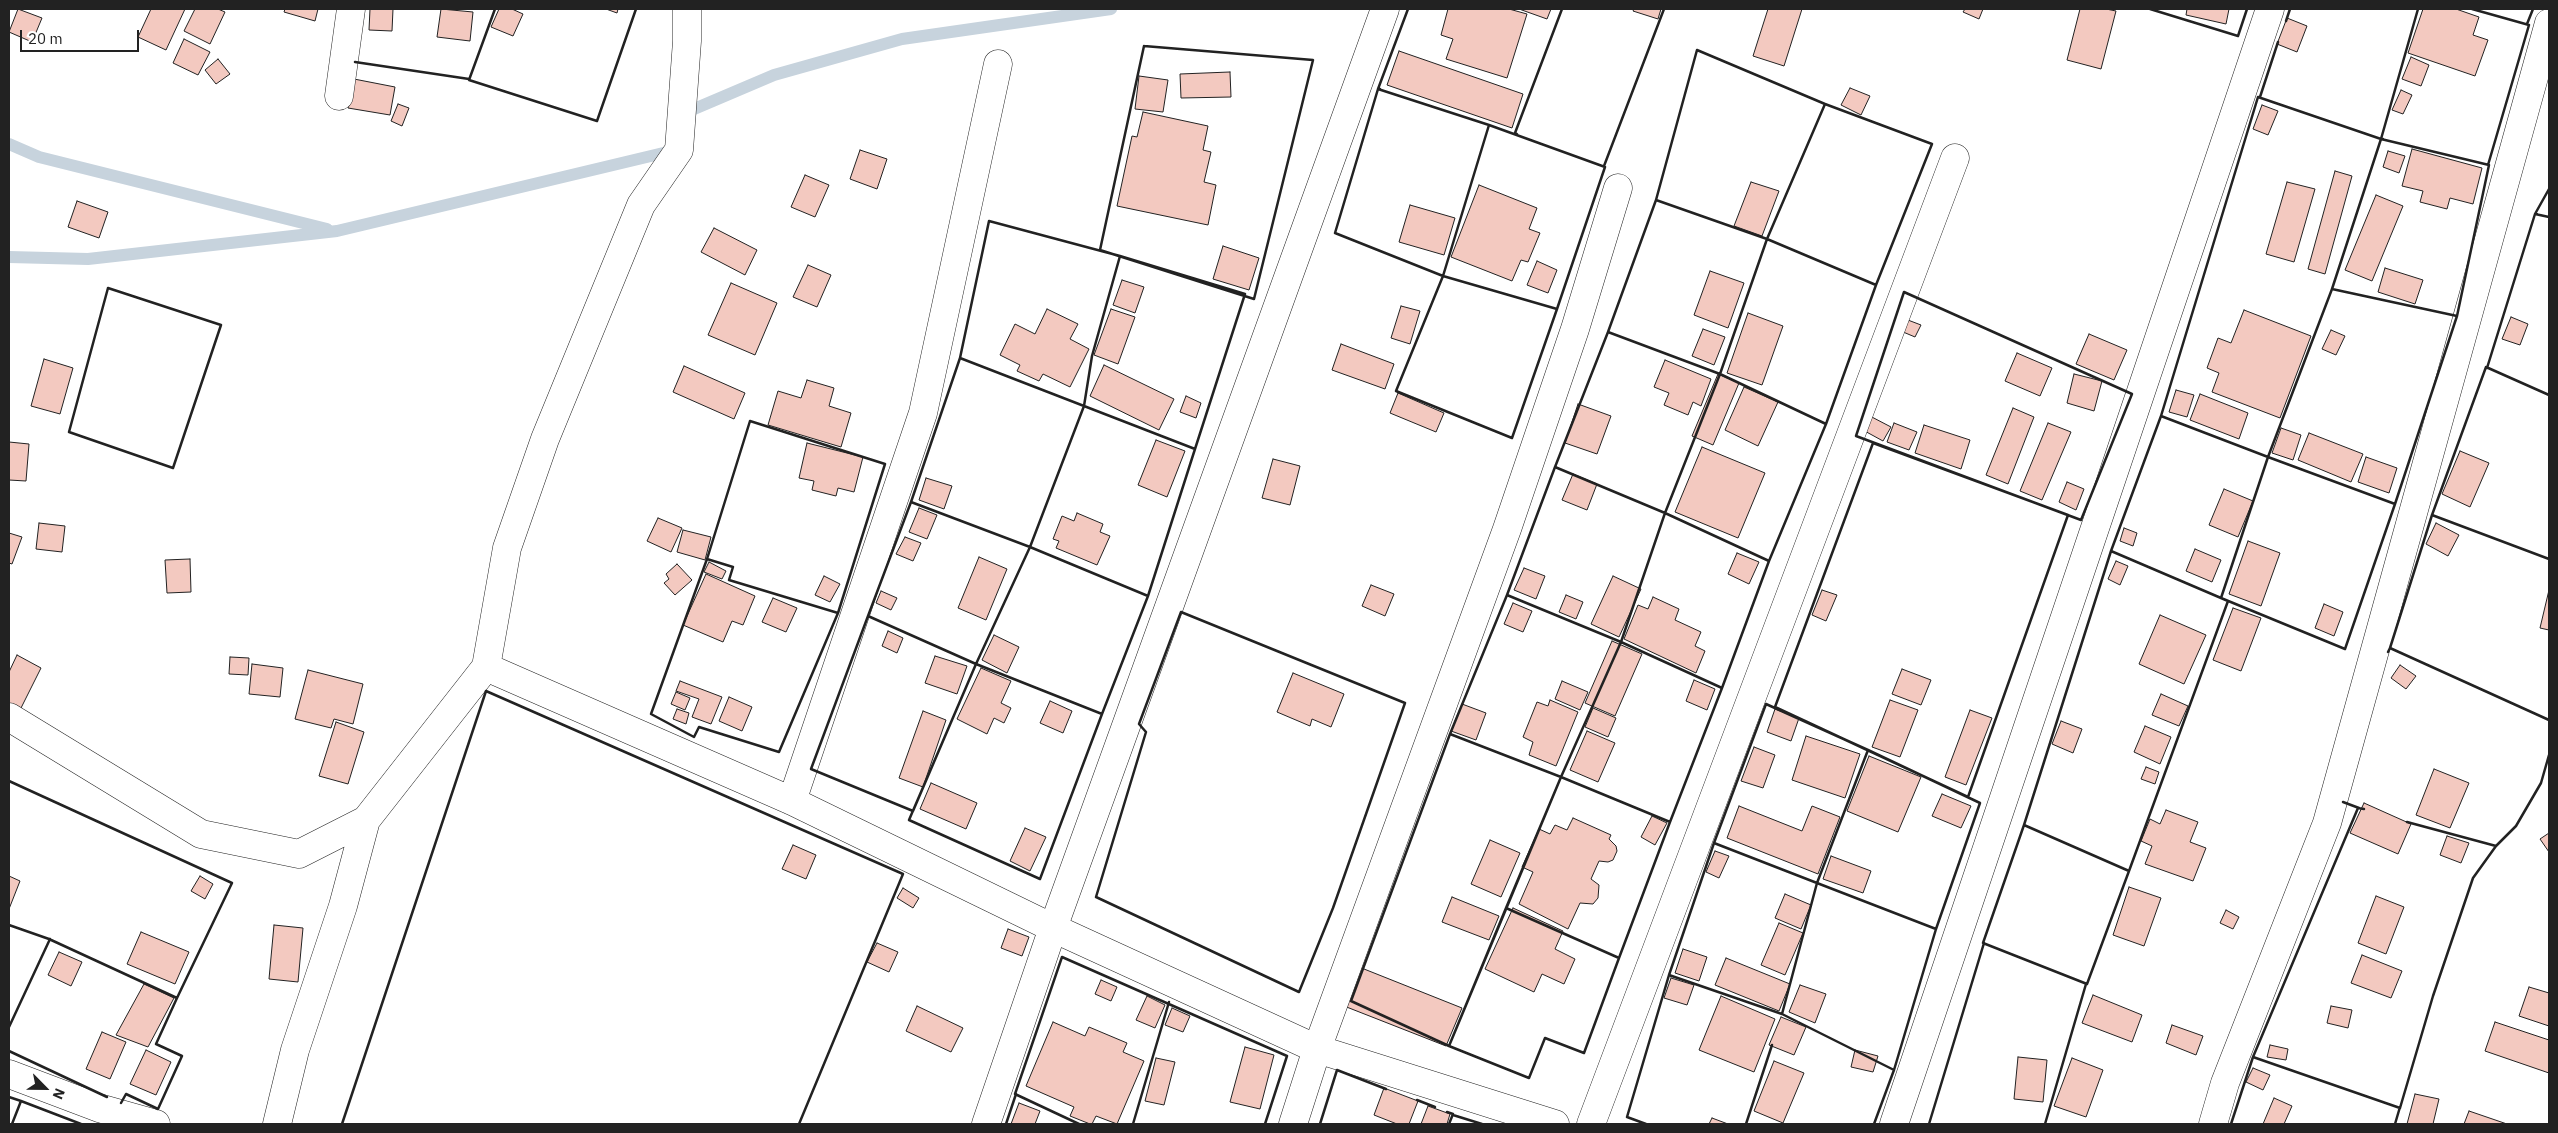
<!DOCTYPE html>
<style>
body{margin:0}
#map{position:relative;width:2558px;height:1133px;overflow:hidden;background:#fff;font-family:"IBM Plex Sans",sans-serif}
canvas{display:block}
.frame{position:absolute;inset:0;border:10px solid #222;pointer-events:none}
.north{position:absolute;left:20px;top:1063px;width:50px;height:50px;-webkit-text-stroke:4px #fff;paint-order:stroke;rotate:113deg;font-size:14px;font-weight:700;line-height:20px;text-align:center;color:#222}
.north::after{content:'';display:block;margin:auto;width:18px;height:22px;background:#222;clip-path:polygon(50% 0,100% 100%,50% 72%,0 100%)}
.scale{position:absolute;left:20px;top:30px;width:119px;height:22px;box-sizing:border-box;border:2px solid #222;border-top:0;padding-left:6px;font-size:15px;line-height:18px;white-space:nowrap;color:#222;-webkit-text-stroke:4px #fff;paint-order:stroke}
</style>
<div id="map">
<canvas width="2558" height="1133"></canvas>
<div class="frame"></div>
<div class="north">N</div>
<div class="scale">20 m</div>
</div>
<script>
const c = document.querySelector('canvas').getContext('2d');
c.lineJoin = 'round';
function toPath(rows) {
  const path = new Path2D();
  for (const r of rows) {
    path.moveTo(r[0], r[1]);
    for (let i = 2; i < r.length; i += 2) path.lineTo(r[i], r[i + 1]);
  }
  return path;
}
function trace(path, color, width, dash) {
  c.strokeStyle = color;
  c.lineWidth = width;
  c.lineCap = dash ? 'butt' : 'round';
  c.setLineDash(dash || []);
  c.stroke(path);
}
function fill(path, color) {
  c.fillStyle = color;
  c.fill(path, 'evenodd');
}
trace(toPath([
 [685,118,687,112,774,75,902,39,1111,9],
 [9,144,39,157,327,229],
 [9,257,88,259,337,231,676,150]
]), '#c7d3dd', 12);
const building = toPath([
 [18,9,42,18,32,42,9,32,18,9],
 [151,9,185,9,166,50,138,37,151,9],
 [195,9,218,9,225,12,210,44,184,31,195,9],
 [285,9,318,9,315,21,284,12,285,9],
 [370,9,393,9,392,31,369,30,370,9],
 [441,9,473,12,470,41,437,37,441,9],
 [499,9,512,9,523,14,513,36,491,27,499,9],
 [606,9,618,9,617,13,606,9],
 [1448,9,1509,9,1527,14,1507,78,1446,59,1453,39,1441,35,1448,9],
 [1519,9,1551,9,1547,19,1519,9],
 [1634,9,1661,9,1658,19,1633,11,1634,9],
 [1768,9,1802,9,1784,66,1753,56,1768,9],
 [1965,9,1983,9,1979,19,1963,12,1965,9],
 [2080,9,2106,9,2116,11,2101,69,2067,60,2080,9],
 [2187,9,2229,9,2226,24,2186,15,2187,9],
 [2423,9,2456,9,2479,17,2473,35,2488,40,2475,76,2408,53,2423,9],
 [2287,18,2307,26,2297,52,2277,44,2287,18],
 [184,39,210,52,198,75,173,63,184,39],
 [1399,51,1523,94,1512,128,1387,85,1399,51],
 [2411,57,2429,65,2421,86,2402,79,2411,57],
 [218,59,230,74,216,84,205,70,218,59],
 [1230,72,1231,97,1181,98,1180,74,1230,72],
 [1139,76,1168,80,1163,112,1135,109,1139,76],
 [354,79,395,87,390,115,348,108,354,79],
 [1850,88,1870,96,1861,115,1841,105,1850,88],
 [2401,90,2412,95,2403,114,2392,110,2401,90],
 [398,104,409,108,402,126,391,121,398,104],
 [2262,105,2278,111,2268,135,2253,129,2262,105],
 [1143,112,1208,126,1203,150,1211,152,1204,182,1216,185,1208,225,1117,206,1132,136,1137,137,1143,112],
 [2412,149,2482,168,2473,204,2450,198,2447,209,2420,202,2423,191,2402,186,2412,149],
 [860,150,887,159,877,189,850,179,860,150],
 [2388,151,2405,156,2399,173,2383,167,2388,151],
 [2335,171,2352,176,2325,274,2308,269,2335,171],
 [805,175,829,185,815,217,791,207,805,175],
 [1751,182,1779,191,1762,236,1734,226,1751,182],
 [2287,182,2315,189,2294,262,2266,254,2287,182],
 [1479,185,1537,208,1529,229,1540,233,1528,262,1521,260,1512,281,1451,257,1479,185],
 [2376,195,2403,206,2372,281,2345,270,2376,195],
 [77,201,108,212,99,238,68,227,77,201],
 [1410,205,1455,218,1444,255,1399,242,1410,205],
 [714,228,757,250,745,275,701,252,714,228],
 [1223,246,1259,258,1249,290,1213,279,1223,246],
 [1537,261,1557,270,1548,293,1527,285,1537,261],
 [808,265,831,275,817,307,793,297,808,265],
 [2385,268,2423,280,2415,304,2378,292,2385,268],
 [1710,271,1744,283,1728,328,1694,315,1710,271],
 [1122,280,1144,287,1135,313,1113,305,1122,280],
 [731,283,777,303,755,355,708,335,731,283],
 [1401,306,1420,311,1410,344,1391,338,1401,306],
 [1047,309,1078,324,1070,339,1089,349,1070,387,1043,374,1039,381,1017,371,1020,365,1000,355,1015,324,1035,334,1047,309],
 [1111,309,1135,317,1118,364,1094,355,1111,309],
 [2244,310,2311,336,2280,418,2212,392,2219,373,2207,368,2218,338,2231,343,2244,310],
 [1748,313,1783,326,1762,385,1727,373,1748,313],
 [1900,317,1921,325,1915,337,1896,329,1900,317],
 [2511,317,2528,324,2520,345,2502,339,2511,317],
 [1703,329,1725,337,1714,365,1692,356,1703,329],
 [2331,330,2345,336,2336,355,2322,349,2331,330],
 [2089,334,2127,350,2114,380,2076,364,2089,334],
 [1341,344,1394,364,1385,389,1332,370,1341,344],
 [2017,353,2052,368,2040,396,2005,381,2017,353],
 [44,359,73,368,60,414,31,406,44,359],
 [1665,360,1711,379,1701,406,1693,402,1688,415,1664,405,1669,393,1654,387,1665,360],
 [1104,365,1174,399,1159,430,1090,396,1104,365],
 [684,366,745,393,734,419,673,392,684,366],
 [1718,374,1739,383,1713,445,1692,436,1718,374],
 [2074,374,2102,381,2094,411,2067,403,2074,374],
 [807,380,834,388,829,406,851,413,841,447,768,425,778,391,801,398,807,380],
 [1744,387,1778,402,1758,446,1725,430,1744,387],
 [2176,390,2194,395,2187,417,2169,412,2176,390],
 [1398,393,1444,413,1436,432,1390,413,1398,393],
 [2200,394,2248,413,2239,439,2190,420,2200,394],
 [1186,396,1201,403,1196,418,1180,412,1186,396],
 [1578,404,1611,416,1597,454,1565,443,1578,404],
 [2013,408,2034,417,2008,484,1986,475,2013,408],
 [1868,415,1891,427,1883,441,1861,429,1868,415],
 [1894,423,1917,432,1909,450,1887,442,1894,423],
 [2048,423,2071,432,2042,500,2020,491,2048,423],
 [1924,425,1970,440,1961,469,1915,453,1924,425],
 [2281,428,2301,435,2293,460,2272,453,2281,428],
 [2309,433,2363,454,2351,482,2298,460,2309,433],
 [1156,440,1185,451,1167,497,1138,485,1156,440],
 [9,442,29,444,26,481,9,480,9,442],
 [807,443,863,457,854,492,838,488,836,496,812,490,814,481,799,478,807,443],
 [1702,447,1765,473,1738,538,1675,512,1702,447],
 [2460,451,2489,463,2470,507,2442,494,2460,451],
 [2366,457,2397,468,2389,493,2358,482,2366,457],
 [1273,459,1300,466,1290,505,1262,498,1273,459],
 [1573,474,1597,484,1587,510,1562,500,1573,474],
 [926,478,952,486,944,509,919,500,926,478],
 [2067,482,2084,489,2076,510,2059,502,2067,482],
 [2224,489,2253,501,2238,537,2209,525,2224,489],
 [919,508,937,515,927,539,909,532,919,508],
 [1077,513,1103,524,1100,532,1110,536,1097,565,1056,548,1059,541,1053,539,1062,516,1074,521,1077,513],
 [658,518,682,528,671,552,647,541,658,518],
 [39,523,65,526,62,552,36,549,39,523],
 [2436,523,2459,535,2448,556,2426,544,2436,523],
 [2124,528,2137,533,2133,546,2120,541,2124,528],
 [683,530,711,537,705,560,677,552,683,530],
 [9,533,22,537,12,564,9,563,9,533],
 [905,537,921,543,913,561,896,554,905,537],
 [2248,541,2280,553,2261,606,2229,594,2248,541],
 [2195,549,2221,560,2212,582,2186,571,2195,549],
 [1737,553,1759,562,1749,584,1728,574,1737,553],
 [979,557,1007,569,986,620,958,608,979,557],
 [190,559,191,592,167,593,165,560,190,559],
 [2116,561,2128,566,2120,585,2108,579,2116,561],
 [709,562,726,571,722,579,704,572,709,562],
 [677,564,692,580,675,595,664,583,669,579,666,574,677,564],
 [1524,568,1545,576,1536,599,1514,590,1524,568],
 [706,574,755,596,743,625,732,621,723,642,683,625,706,574],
 [824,576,840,584,830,602,815,595,824,576],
 [1613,576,1641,589,1619,637,1591,624,1613,576],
 [1371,585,1394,594,1385,616,1362,606,1371,585],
 [1822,590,1837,595,1826,621,1812,615,1822,590],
 [2549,590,2549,630,2540,628,2549,590],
 [881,591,897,598,891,610,876,603,881,591],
 [1566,595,1583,602,1576,619,1559,612,1566,595],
 [1653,597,1679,609,1675,620,1701,632,1695,646,1705,651,1696,673,1624,639,1638,605,1648,609,1653,597],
 [773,598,797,608,786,632,762,622,773,598],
 [1513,603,1532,611,1523,632,1504,624,1513,603],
 [2324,604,2343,612,2334,636,2315,628,2324,604],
 [2233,608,2261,618,2241,671,2213,660,2233,608],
 [2160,615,2206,635,2184,684,2139,664,2160,615],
 [888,631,903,638,897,653,882,646,888,631],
 [994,635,1019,647,1007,673,982,660,994,635],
 [1612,641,1642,654,1615,716,1585,703,1612,641],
 [17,655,41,668,20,710,9,704,9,672,17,655],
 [935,656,967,666,957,694,925,683,935,656],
 [230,657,249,658,248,675,229,674,230,657],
 [252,664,283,668,280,697,249,694,252,664],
 [2400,665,2416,676,2406,689,2391,678,2400,665],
 [981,668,1011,681,1001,703,1011,708,1004,723,994,718,987,734,957,719,981,668],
 [1902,669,1931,680,1921,705,1892,694,1902,669],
 [308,670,363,684,353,724,334,719,331,728,295,719,308,670],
 [1293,673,1344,694,1331,727,1312,719,1310,726,1277,712,1293,673],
 [1694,680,1715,689,1707,710,1686,701,1694,680],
 [680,681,722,697,711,724,692,717,699,699,676,691,680,681],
 [1562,681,1588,692,1580,710,1555,699,1562,681],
 [676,692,690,698,685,710,671,704,676,692],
 [2161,694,2188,706,2179,726,2152,715,2161,694],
 [729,697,752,707,742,731,719,721,729,697],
 [1550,700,1578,712,1556,766,1529,755,1533,742,1523,737,1537,702,1548,706,1550,700],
 [1890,700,1918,710,1900,757,1872,747,1890,700],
 [1050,701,1072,711,1063,733,1040,723,1050,701],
 [1462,704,1486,713,1476,740,1451,731,1462,704],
 [1593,708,1616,718,1608,737,1585,727,1593,708],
 [677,709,689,713,686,724,673,719,677,709],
 [1775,709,1799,718,1791,741,1767,732,1775,709],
 [1970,710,1992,718,1966,785,1945,777,1970,710],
 [923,711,946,720,923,787,899,778,923,711],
 [2061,721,2082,729,2073,753,2052,744,2061,721],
 [336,722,364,732,348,784,319,776,336,722],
 [2145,726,2171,737,2160,764,2134,752,2145,726],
 [1587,731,1615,743,1598,782,1570,770,1587,731],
 [1806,736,1860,754,1845,798,1792,780,1806,736],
 [1754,747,1775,755,1763,788,1741,781,1754,747],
 [1869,756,1921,777,1898,832,1847,811,1869,756],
 [2146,767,2159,772,2155,784,2141,779,2146,767],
 [2434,769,2469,783,2450,828,2416,815,2434,769],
 [931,783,977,803,966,829,920,809,931,783],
 [1942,794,1971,806,1961,828,1932,816,1942,794],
 [2364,803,2411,824,2398,854,2350,833,2364,803],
 [1739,806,1802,831,1812,806,1840,817,1818,874,1727,838,1739,806],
 [2166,810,2198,822,2190,842,2206,848,2193,881,2145,864,2152,846,2141,841,2150,819,2160,824,2166,810],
 [1652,816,1667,823,1655,845,1641,837,1652,816],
 [1573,818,1611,835,1609,839,1616,846,1617,851,1613,860,1608,862,1599,861,1591,879,1599,885,1598,898,1593,904,1580,903,1568,929,1519,904,1533,872,1522,867,1539,829,1550,834,1555,825,1567,830,1573,818],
 [1025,828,1046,837,1030,871,1010,861,1025,828],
 [2549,833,2549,852,2540,839,2549,833],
 [2447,836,2469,843,2461,863,2440,855,2447,836],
 [1490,840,1520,853,1501,897,1471,884,1490,840],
 [793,845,816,855,806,879,782,869,793,845],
 [1715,851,1729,856,1719,878,1706,872,1715,851],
 [1831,856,1871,871,1863,893,1823,879,1831,856],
 [9,876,20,881,9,909,9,876],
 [200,876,213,884,205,899,191,891,200,876],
 [2129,887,2161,898,2144,946,2113,935,2129,887],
 [903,888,919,898,913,908,897,898,903,888],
 [1785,894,1811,905,1801,929,1775,918,1785,894],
 [2376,896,2404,907,2386,954,2358,943,2376,896],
 [1452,897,1499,916,1489,940,1442,922,1452,897],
 [1513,908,1563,931,1555,949,1575,959,1564,984,1542,974,1534,992,1485,969,1513,908],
 [2226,910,2239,917,2233,929,2220,923,2226,910],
 [1779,923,1803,933,1785,975,1761,965,1779,923],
 [274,925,303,928,298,982,269,979,274,925],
 [1008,929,1029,937,1022,956,1001,948,1008,929],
 [141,932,189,952,175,984,127,964,141,932],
 [877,943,898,952,889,972,867,962,877,943],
 [1683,949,1707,957,1699,981,1675,973,1683,949],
 [59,952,82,962,71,986,48,975,59,952],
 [2362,955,2402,971,2391,998,2351,983,2362,955],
 [1726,958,1790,984,1779,1011,1715,985,1726,958],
 [1359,967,1462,1008,1446,1046,1344,1006,1359,967],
 [1671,978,1694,985,1687,1005,1664,998,1671,978],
 [1101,980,1117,987,1111,1001,1095,994,1101,980],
 [144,984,174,998,148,1047,116,1035,144,984],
 [1800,985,1826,994,1815,1023,1789,1012,1800,985],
 [2529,987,2549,993,2549,1026,2519,1016,2529,987],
 [2093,995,2142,1015,2132,1042,2082,1023,2093,995],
 [1147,996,1165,1005,1155,1028,1136,1020,1147,996],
 [1721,996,1775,1019,1754,1072,1699,1050,1721,996],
 [917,1006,963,1028,951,1052,906,1031,917,1006],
 [2331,1006,2352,1010,2348,1028,2327,1023,2331,1006],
 [1172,1008,1190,1016,1183,1032,1165,1025,1172,1008],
 [1781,1017,1806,1027,1794,1055,1769,1045,1781,1017],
 [1053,1022,1085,1036,1089,1027,1127,1043,1123,1052,1144,1061,1117,1124,1096,1116,1092,1124,1090,1124,1070,1116,1074,1107,1026,1086,1053,1022],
 [2495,1022,2549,1040,2549,1073,2485,1051,2495,1022],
 [2172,1025,2203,1036,2196,1055,2166,1043,2172,1025],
 [102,1032,126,1042,110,1079,86,1069,102,1032],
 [2270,1045,2288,1049,2286,1060,2267,1057,2270,1045],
 [1245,1047,1274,1055,1260,1109,1230,1102,1245,1047],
 [146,1050,171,1062,156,1095,130,1084,146,1050],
 [1855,1050,1878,1056,1873,1072,1851,1067,1855,1050],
 [2018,1057,2047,1060,2043,1102,2014,1099,2018,1057],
 [1156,1058,1175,1062,1164,1105,1145,1101,1156,1058],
 [2072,1058,2103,1070,2086,1117,2054,1106,2072,1058],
 [1774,1061,1804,1073,1783,1123,1754,1111,1774,1061],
 [2253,1068,2270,1075,2263,1090,2246,1082,2253,1068],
 [1384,1088,1418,1101,1409,1124,1397,1124,1374,1115,1384,1088],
 [2415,1094,2439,1099,2433,1124,2407,1124,2415,1094],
 [2274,1098,2292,1106,2284,1124,2263,1124,2274,1098],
 [1019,1103,1040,1111,1035,1124,1011,1124,1019,1103],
 [1428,1106,1450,1114,1447,1124,1421,1124,1428,1106],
 [2469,1111,2507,1124,2464,1124,2469,1111],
 [1712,1118,1728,1124,1709,1124,1712,1118]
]);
fill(building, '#f3c9c0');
trace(building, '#222', 1);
const minor = toPath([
 [339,96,351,9],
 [486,667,792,801,1053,928,1317,1049,1555,1124],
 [9,717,201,834,299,854,366,820],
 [792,801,923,413,998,64],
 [9,1074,99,1108,156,1124],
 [277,1124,295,1050,343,906,366,820,486,667,507,548,545,439,641,205,679,150,687,41,687,9],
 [986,1124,1053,928,1385,9],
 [1293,1124,1317,1049,1507,529,1575,329,1618,188],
 [1591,1124,1955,158],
 [1894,1124,2270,9],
 [2213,1124,2225,1083,2327,823,2549,23]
]);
trace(minor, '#222', 29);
trace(minor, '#fff', 28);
trace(toPath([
 [495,9,469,80,597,121,636,9],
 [2150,9,2238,36,2247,9],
 [2472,9,2529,25,2488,165],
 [2286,21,2290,9],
 [2527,24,2533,9],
 [1144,46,1313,60,1254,299,1100,250,1144,46],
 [1697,50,1825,104,1767,239,1656,200,1697,50],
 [355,62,469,79],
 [1378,89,1489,125,1443,276,1335,233,1378,89],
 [1380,89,1378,89,1408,9],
 [2258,97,2381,139,2332,289,2268,457,2161,416,2258,97],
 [2260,97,2278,42],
 [1825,104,1932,144,1876,285,1767,239,1825,104],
 [1489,125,1605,167,1557,309,1443,276,1489,125],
 [1517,134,1515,133,1562,9],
 [2381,139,2489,165,2457,316,2332,289,2381,139],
 [2383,139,2381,139,2418,9],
 [1604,166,1664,9],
 [1656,200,1767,239,1720,374,1608,332,1656,200],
 [2537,214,2535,214,2549,189],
 [1767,239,1876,285,1826,424,1720,374,1767,239],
 [1120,256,1245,294,1195,449,1084,406,1092,356,1120,256],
 [1443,276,1557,309,1512,438,1396,391,1443,276],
 [108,288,221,325,173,468,69,432,108,288],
 [2332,289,2457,316,2395,504,2268,457,2332,289],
 [1904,292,2132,394,2081,520,1856,436,1904,292],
 [1608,332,1720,374,1665,513,1555,467,1608,332],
 [2487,368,2535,214,2549,217],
 [1720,374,1826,424,1769,561,1665,513,1720,374],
 [1084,406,960,358,989,221,1120,256,1092,356,1084,406,1030,547,911,502,960,358,1084,406],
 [1084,406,1195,449,1148,596,1030,547,1084,406],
 [2161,416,2268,457,2221,598,2111,551,2161,416],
 [750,421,885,464,838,613,729,580,733,567,707,559,750,421],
 [1873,443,2068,515,1968,797,1775,707,1873,443],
 [2268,457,2395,504,2345,649,2221,598,2268,457],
 [1555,467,1665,513,1621,642,1507,595,1555,467],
 [911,502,1030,547,976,664,868,616,911,502],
 [1665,513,1769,561,1722,688,1621,642,1665,513],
 [2432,515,2486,367,2549,395],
 [1030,547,1148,596,1102,714,976,664,1030,547],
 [2111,551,2228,601,2129,871,2024,825,2111,551],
 [707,559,733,567,729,580,838,613,779,752,699,727,694,737,651,714,707,559],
 [1507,595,1621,642,1561,777,1450,734,1507,595],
 [1181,612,1405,703,1333,908,1299,992,1096,897,1146,732,1139,724,1181,612],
 [868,616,976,664,913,811,811,769,868,616],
 [1621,642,1722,688,1670,822,1561,777,1621,642],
 [2392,649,2390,648,2432,515,2549,559],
 [2388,652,2390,648,2549,720],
 [976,664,1102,714,1040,879,909,820,976,664],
 [1766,704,1868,750,1817,883,1714,843,1766,704],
 [1450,734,1561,777,1449,1046,1351,1001,1450,734],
 [1868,750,1980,803,1936,929,1817,883,1868,750],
 [1561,777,1670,822,1619,958,1506,908,1561,777],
 [9,781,232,883,177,998,49,939,9,925],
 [2343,802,2359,808],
 [2364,809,2358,808,2253,1057,2400,1108,2433,996,2473,878,2496,846,2516,826,2541,783,2549,755],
 [2407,822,2496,846],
 [2024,825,2129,871,2087,984,1983,943,2024,825],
 [1714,843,1817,883,1782,1014,1669,975,1714,843],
 [1817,883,1936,929,1894,1070,1782,1014,1817,883],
 [1506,908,1619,958,1584,1053,1545,1038,1529,1078,1449,1046,1506,908],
 [9,1027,50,939],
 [9,1051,107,1097],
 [9,1097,21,1101,20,1103],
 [1417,1100,1435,1107],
 [121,1103,126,1094,158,1109,182,1056,156,1044,177,998],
 [1447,1112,1453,1114,1449,1124],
 [1453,1115,1482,1124],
 [12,1124,21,1101,81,1124],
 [342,1124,486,691,903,874,799,1124],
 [1006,1124,1016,1094],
 [1079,1124,1015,1094,1062,957,1287,1056,1265,1124],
 [1133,1124,1169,1002],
 [1320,1124,1337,1070,1386,1089],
 [1646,1124,1627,1117,1669,975,1671,976],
 [1746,1124,1772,1045],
 [1874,1124,1894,1070],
 [1929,1124,1984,943],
 [2045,1124,2086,984],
 [2231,1124,2253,1057,2256,1058],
 [2395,1124,2400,1107]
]), '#222', 2.5);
</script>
